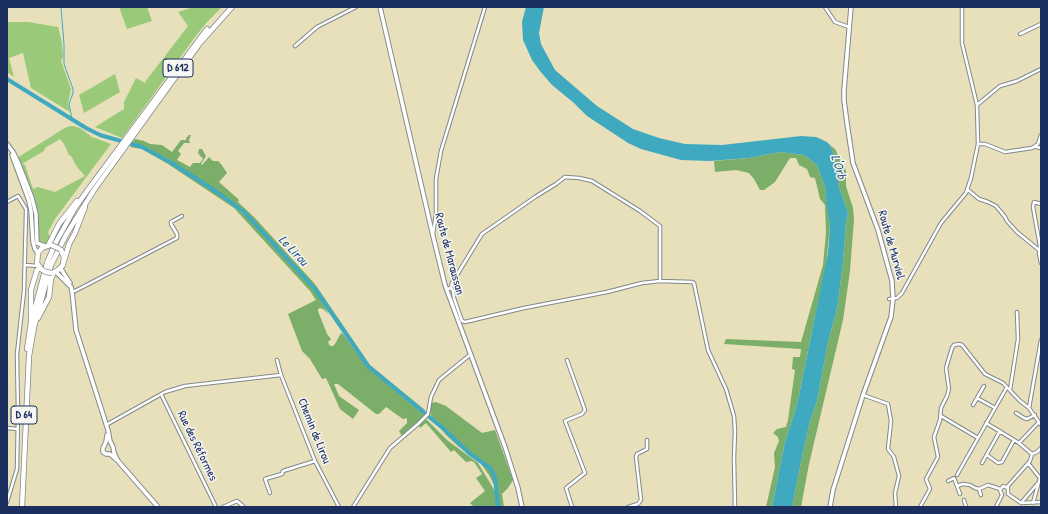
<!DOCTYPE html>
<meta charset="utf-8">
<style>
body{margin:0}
#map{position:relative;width:1048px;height:514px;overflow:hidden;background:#e7e0bb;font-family:"Patrick Hand",sans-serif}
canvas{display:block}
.frame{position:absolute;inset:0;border:8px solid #1b2f5e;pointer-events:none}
</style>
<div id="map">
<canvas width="1048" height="514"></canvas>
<div class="frame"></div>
</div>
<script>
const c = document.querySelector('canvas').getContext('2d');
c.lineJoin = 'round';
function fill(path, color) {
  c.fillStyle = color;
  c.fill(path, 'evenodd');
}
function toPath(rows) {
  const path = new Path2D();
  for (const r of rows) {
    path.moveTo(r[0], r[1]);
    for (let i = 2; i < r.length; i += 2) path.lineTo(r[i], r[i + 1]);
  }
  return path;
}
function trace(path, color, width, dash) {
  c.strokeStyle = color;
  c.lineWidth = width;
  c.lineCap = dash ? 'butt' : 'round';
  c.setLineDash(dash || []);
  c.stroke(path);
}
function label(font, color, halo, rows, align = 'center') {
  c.font = font + ' "Patrick Hand",sans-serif';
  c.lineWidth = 3;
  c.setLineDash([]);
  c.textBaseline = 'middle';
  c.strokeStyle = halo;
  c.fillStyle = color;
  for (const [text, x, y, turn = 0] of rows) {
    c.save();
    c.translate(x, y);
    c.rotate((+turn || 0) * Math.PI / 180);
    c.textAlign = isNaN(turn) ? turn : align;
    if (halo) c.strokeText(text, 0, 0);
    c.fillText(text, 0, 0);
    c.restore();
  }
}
fill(toPath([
 [119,7,147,7,152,21,127,29],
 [193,7,222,7,207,22,195,37,122,138,95,127,124,109,124,102,136,78,147,84,145,82,188,26,178,12],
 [7,22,28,22,58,27,62,43,63,57,61,61,71,89,68,104,70,112,31,88,23,53,9,58,14,77,7,72],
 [115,74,120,92,84,113,79,95],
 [70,126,73,126,80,128,92,137,111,144,55,219,48,232,53,245,49,248,44,249,39,246,37,242,36,215,17,158,63,129],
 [60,139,64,144,69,155,71,156,77,167,85,176,55,192,38,187,33,189,25,165,22,164,44,151,45,148]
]), '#9aca79');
fill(toPath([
 [189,135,191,135,189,140,190,143,184,143,178,151,181,154,177,160,190,167,193,163,200,163,203,159,198,153,199,149,202,149,206,156,201,164,202,165,209,157,213,161,218,161,221,164,227,173,219,182,237,198,239,200,238,202,255,218,315,284,370,365,425,410,424,412,368,365,333,317,314,288,247,214,217,192,168,159,143,146,132,143,135,139,144,141,150,144,162,145,172,152,181,140,186,140,186,138],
 [132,145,143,148,169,163,217,193,246,216,314,289,329,314,323,309,320,308,318,309,318,311,327,334,331,339,328,342,330,346,333,346,335,344,341,333,343,334,367,367,423,414,424,416,420,421,402,436,399,431,407,423,407,418,403,419,386,407,379,414,376,414,338,384,334,384,339,396,359,410,353,419,340,409,326,378,322,379,310,359,302,351,288,314,316,300,310,291,234,208,168,164,142,149,130,147],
 [830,145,835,149,846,171,846,186,853,208,854,219,850,271,843,320,809,464,801,507,792,507,803,452,810,421,817,401,828,342,837,309,843,262,846,223,848,213,839,187,833,152],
 [780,152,804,155,817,165,825,187,830,226,826,267,811,336,797,405,785,442,772,507,766,507,775,467,774,453,779,441,778,437,773,433,777,429,786,427,788,420,795,370,792,369,793,357,800,357,801,349,724,344,726,339,801,342,823,265,826,233,825,205,820,199,815,178,810,177,807,169,799,165,796,158,790,158,775,182,764,190,760,190,754,179,749,173,736,170,715,172,714,161,749,158],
 [436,402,446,406,482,433,495,430,513,480,508,488,502,494,504,507,499,507,498,498,495,487,489,475,477,458,459,447,446,435,432,418,430,412,431,403],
 [426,419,447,440,478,463,495,491,497,507,474,507,470,503,485,491,476,478,482,474,474,462,471,461,466,462,454,450,451,452,426,423,420,428,419,425]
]), '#7bae69');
fill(toPath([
 [526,7,544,7,539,33,541,44,555,70,597,106,633,129,659,138,685,144,722,145,801,136,816,137,827,142,830,145,833,152,839,187,848,213,846,223,843,262,837,309,828,342,817,401,810,421,803,452,792,507,772,507,785,442,797,405,828,253,830,226,827,207,825,187,817,165,804,155,780,152,749,158,709,161,681,160,641,149,628,143,587,116,574,103,552,85,540,71,532,60,523,40,522,22]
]), '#3fa9bf');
trace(toPath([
 [61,7,64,44,64,64,73,89,73,93,69,104,72,119]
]), '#3fa9bf', 1);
trace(toPath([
 [7,79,86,128,100,135,142,147,170,162,217,192,244,212,315,289,368,366,445,430,469,453,490,468,495,477,498,507]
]), '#3fa9bf', 4);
const minor = toPath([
 [825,7,835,22,849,27],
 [1020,34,1041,24],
 [295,46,317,27,356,7],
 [977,105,1000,86,1017,81,1041,69],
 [978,144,985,144,1005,152,1032,148,1038,144,1041,135],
 [1036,147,1041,148],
 [968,190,979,199,988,202,996,206,1005,217,1007,221,1017,232,1039,250],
 [7,202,18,196,26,209,26,214,24,291,17,354,18,413,17,469,7,502],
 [1041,204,1034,202,1033,207,1040,246,1039,253,1041,263],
 [433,234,436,214,436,179,441,151,485,7],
 [25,265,39,266],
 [451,288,453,291,454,298,462,321,465,322,524,308,607,292,642,283,660,281,692,282,694,283,708,350,726,389,734,416,735,431,734,458,735,507],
 [447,289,451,288,452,283,482,234,535,197,556,184,565,177,579,178,592,181,640,211,660,226,660,280],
 [72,291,75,291,177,238,177,234,171,224,171,222,182,216],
 [889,299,897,298,902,293,941,223,966,193,971,178,978,144,977,105,962,43,962,7],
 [1041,340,1029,408,1041,425],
 [277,360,281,375,315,461,339,507],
 [567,360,585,410,582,414,565,421,585,473,566,488,572,507],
 [1010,390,1018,339,1017,312],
 [161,394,216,507],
 [863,395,888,404,891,421,888,449,894,457,899,476,895,493,896,507],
 [977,398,995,408],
 [973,405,984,386],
 [1016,413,1024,418,1027,419,1035,415],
 [941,416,978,438],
 [986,423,1019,443,1032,454],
 [106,425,165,392,185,386,281,375],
 [7,428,17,429],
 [1019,443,1039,422],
 [987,455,998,463,1002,462,1014,440],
 [982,463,1000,431],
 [1028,463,1040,478,1033,503],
 [957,475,1007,387],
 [948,481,954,478,960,494],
 [957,486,963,484,970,485,975,488,979,489,988,485,1000,489],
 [1007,487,1030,461,1032,454,1037,452,1041,448],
 [979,489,981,495],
 [270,493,265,479,282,474,283,471,315,461],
 [1008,494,1021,503,1041,502],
 [1002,495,1000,490,1003,486,1008,488,1008,494],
 [964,500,966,507],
 [1021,503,1039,482],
 [223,507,237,501,244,507],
 [353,507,390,448,418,424,428,414,431,397,439,380,471,354],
 [628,507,638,504,641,500,636,457,637,454,647,449,647,440],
 [920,507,930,489,926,479,938,457,934,437,940,420,941,408,947,396,949,389,946,368,952,348,954,345,959,344,962,345,985,374,1003,383,1019,400,1029,408],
 [996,507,1002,495]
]);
const major = toPath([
 [380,7,433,236,445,285,505,447,518,488,522,507],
 [7,144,13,152,18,162,32,198,36,214,37,243,45,246],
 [12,155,29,201,31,211,33,242,35,249,38,253],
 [62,267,61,269,70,283],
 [56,272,71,287,72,291,76,330,108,430,110,441,113,447,114,453,118,461],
 [107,435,106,442,103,448,103,452,106,454,110,454,118,461,158,507],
 [830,507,833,490,863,395,891,317,893,299,892,281,878,230,853,163,847,123,844,100,844,90,851,7]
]);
const highway = toPath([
 [48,246,59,224,77,201],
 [64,261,69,244,75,233,85,207],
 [41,269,37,263,38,253,42,248,50,245],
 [53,273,58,270,63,265,64,257,61,250],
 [38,318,49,297,51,279,54,272],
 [31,323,47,263,56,242,75,208,87,191,207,29],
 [27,349,31,323,31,290,37,270,40,268],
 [22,507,29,356,34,327,51,265,66,235,94,190,200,43,232,7]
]);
trace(minor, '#81888c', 4.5);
trace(major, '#81888c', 5.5);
trace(highway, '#81888c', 6);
trace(minor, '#fff', 2.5);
trace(major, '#fff', 3.5);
trace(highway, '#fff', 4.5);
const highwayBridge = toPath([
 [51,245,58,248,61,250],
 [41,269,46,272,52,273]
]);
trace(highwayBridge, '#81888c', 6, []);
trace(highwayBridge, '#fff', 4.5);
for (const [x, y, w] of [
 [178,68,30],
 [24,415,26]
]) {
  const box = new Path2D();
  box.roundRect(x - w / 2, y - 9, w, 18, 3);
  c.fillStyle = '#f6f6f2';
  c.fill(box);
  trace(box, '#1b2f5e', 1);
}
label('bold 11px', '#1b2f5e', null, [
 ["D 612",178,68],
 ["D 64",24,415]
]);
label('12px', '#1b2f5e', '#f6f6f2', [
 ["Route de Murviel",891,245,74],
 ["Route de Maraussan",449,254,75],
 ["Chemin de Lirou",314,431,68],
 ["Rue des Réformes",197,446,64]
]);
label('italic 13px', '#285a80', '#f6f6f2', [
 ["L'Orb",838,167,73],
 ["Le Lirou",293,251,47]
]);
</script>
